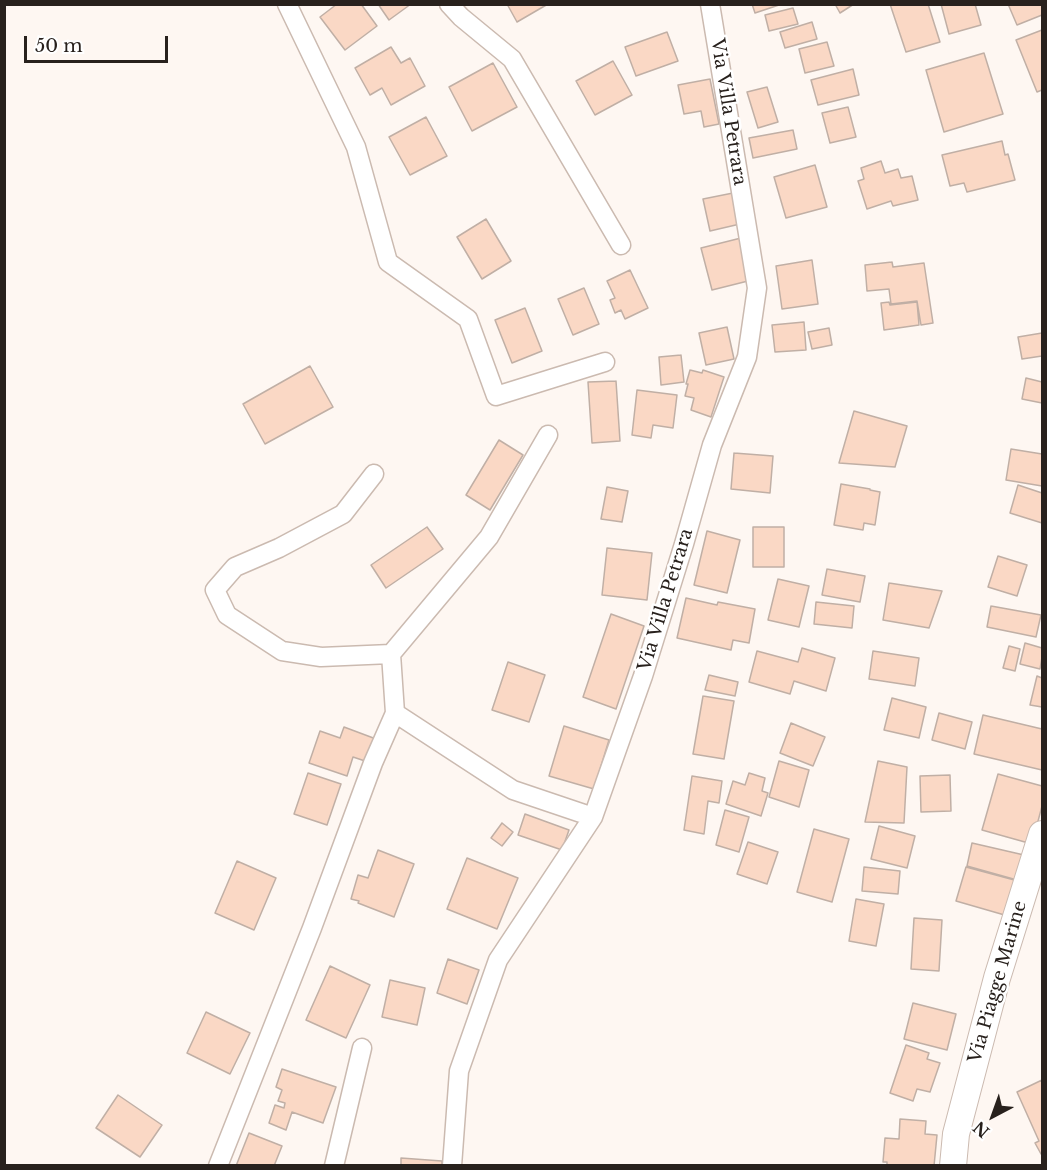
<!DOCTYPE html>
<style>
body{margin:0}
#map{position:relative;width:1047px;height:1170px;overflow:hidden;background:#fef7f2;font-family:"Libre Baskerville",serif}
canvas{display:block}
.frame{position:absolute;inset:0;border:6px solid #28211d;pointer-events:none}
.north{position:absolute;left:963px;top:1086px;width:60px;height:60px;-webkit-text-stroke:4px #fff;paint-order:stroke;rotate:221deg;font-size:16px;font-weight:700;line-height:24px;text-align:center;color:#28211d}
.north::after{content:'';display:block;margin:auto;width:21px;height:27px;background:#28211d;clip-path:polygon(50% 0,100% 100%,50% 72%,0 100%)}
.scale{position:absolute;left:24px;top:36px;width:144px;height:27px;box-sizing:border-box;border:3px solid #28211d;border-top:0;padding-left:8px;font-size:18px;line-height:21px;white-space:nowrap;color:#28211d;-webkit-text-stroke:4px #fff;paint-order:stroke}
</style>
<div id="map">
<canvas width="1047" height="1170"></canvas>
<div class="frame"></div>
<div class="north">N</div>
<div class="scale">50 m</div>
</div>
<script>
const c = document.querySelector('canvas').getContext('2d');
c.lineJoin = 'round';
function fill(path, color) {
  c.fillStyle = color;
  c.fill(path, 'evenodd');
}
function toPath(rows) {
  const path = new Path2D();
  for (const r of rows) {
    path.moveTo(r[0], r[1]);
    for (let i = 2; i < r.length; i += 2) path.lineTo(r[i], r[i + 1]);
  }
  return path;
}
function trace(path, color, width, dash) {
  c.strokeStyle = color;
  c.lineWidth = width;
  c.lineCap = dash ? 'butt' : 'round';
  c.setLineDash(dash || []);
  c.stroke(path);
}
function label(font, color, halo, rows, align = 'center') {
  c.font = font + ' "Libre Baskerville",serif';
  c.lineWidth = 5;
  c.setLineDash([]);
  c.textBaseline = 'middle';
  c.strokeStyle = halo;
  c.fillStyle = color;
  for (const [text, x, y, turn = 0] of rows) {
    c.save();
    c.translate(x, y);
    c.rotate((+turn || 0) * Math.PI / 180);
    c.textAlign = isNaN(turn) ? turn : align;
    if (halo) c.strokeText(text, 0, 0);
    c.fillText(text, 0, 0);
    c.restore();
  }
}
const building = toPath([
 [337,4,361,4,377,26,345,50,320,17,337,4],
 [378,4,411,4,389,20,378,4],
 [507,4,548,4,517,22,507,4],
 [752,4,782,4,755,13,752,4],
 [835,4,854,4,840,13,835,4],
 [890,4,928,4,940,42,906,52,890,4],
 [941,4,975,4,981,25,949,34,941,4],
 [1008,4,1042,4,1042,15,1017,25,1008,4],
 [793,8,798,24,769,31,765,15,793,8],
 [812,22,817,39,785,48,780,32,812,22],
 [1042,30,1042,90,1037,92,1016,40,1042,30],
 [667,32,678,61,636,76,625,47,667,32],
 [827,42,834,66,805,73,799,49,827,42],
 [391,47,401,63,410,58,425,86,391,105,382,88,370,95,355,68,391,47],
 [984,53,1003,114,944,132,926,70,984,53],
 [613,61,632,95,595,115,576,81,613,61],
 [493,63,517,107,472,131,449,87,493,63],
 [853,69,859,95,818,105,811,80,853,69],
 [710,79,719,124,704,127,701,111,684,114,678,85,710,79],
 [767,87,778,122,758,128,747,92,767,87],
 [848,107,856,137,830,143,822,113,848,107],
 [426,117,447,156,410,175,389,137,426,117],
 [793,130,797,149,753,158,749,138,793,130],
 [1002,141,1005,155,1008,154,1015,180,967,192,964,183,950,186,942,155,1002,141],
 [881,161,885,173,898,169,901,178,912,176,918,200,893,206,891,201,867,209,858,181,864,179,861,168,881,161],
 [815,165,827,207,786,218,774,177,815,165],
 [733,193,740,224,710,231,703,199,733,193],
 [486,219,511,261,482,279,457,237,486,219],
 [741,238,752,280,712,290,701,248,741,238],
 [812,260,818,304,782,309,776,266,812,260],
 [892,262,893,267,924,263,933,323,921,325,917,301,891,304,889,289,867,291,865,265,892,262],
 [630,270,648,308,625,319,621,310,615,313,610,300,615,298,607,281,630,270],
 [584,288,599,324,573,335,558,299,584,288],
 [889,302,890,305,917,302,919,325,884,330,881,303,889,302],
 [525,308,542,351,512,363,495,320,525,308],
 [804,322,806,350,775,352,772,325,804,322],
 [727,327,734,359,706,365,699,333,727,327],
 [829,328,832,345,812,349,808,332,829,328],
 [1042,333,1042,356,1022,359,1018,337,1042,333],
 [681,355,684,382,661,385,659,357,681,355],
 [310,366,333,407,265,444,243,404,310,366],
 [690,370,702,373,703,370,724,377,711,417,691,410,694,398,685,396,688,384,686,384,690,370],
 [1026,378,1042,382,1042,403,1022,399,1026,378],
 [616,381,620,441,592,443,588,382,616,381],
 [637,390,677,395,673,428,653,425,651,438,632,435,637,390],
 [854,411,907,426,895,467,839,463,854,411],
 [499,440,523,455,490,510,466,495,499,440],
 [1011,449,1042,454,1042,486,1006,480,1011,449],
 [734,453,773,456,770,493,731,489,734,453],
 [841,484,870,489,870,490,880,492,875,525,864,523,863,530,834,525,841,484],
 [1018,485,1042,493,1042,523,1010,513,1018,485],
 [607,487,628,491,622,522,601,519,607,487],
 [427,527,443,549,386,588,371,565,427,527],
 [753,527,784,527,784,567,753,567,753,527],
 [707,531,740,540,727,593,694,585,707,531],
 [607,548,652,553,647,600,602,595,607,548],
 [998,556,1027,565,1017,596,988,587,998,556],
 [827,569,865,576,860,602,822,595,827,569],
 [778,579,809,586,799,627,768,620,778,579],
 [889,583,942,591,929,628,883,620,889,583],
 [686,598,717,605,718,602,755,609,749,643,733,640,731,650,677,638,686,598],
 [816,602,854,606,852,628,814,624,816,602],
 [991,606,1041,615,1036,637,987,627,991,606],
 [611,614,644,626,616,709,583,697,611,614],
 [1025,643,1042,648,1042,657,1040,669,1020,664,1025,643],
 [1009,646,1020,649,1015,671,1003,668,1009,646],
 [802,648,835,658,826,691,794,681,790,694,749,682,757,651,798,662,802,648],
 [873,651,919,658,915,686,869,679,873,651],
 [508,662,545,675,529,722,492,710,508,662],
 [709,675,738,682,735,696,705,690,709,675],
 [1037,676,1042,678,1042,707,1030,705,1037,676],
 [703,696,734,701,724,759,693,754,703,696],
 [892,698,926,707,919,738,884,730,892,698],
 [939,713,972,722,965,749,932,740,939,713],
 [983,715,1042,729,1042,770,974,754,983,715],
 [791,723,825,737,813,766,780,753,791,723],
 [564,726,609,740,594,789,549,776,564,726],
 [344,727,376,739,368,762,353,757,347,776,309,763,320,731,340,738,344,727],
 [779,761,809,770,799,807,769,797,779,761],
 [878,761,907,767,904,823,865,822,878,761],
 [308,773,341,784,327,825,294,814,308,773],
 [749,773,765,778,762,791,768,793,761,816,726,804,733,781,745,785,749,773],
 [998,774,1042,786,1042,806,1032,844,982,830,998,774],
 [950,775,951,811,921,812,920,776,950,775],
 [692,776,722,781,719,803,708,801,704,834,684,830,692,776],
 [725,810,749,817,739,852,716,845,725,810],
 [525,814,569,830,562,850,518,835,525,814],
 [502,823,513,832,502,846,491,838,502,823],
 [879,826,915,836,907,868,871,859,879,826],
 [814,829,849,839,832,902,797,892,814,829],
 [748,842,778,852,767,884,737,874,748,842],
 [972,843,1024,855,1017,880,967,866,972,843],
 [378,850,414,864,394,917,358,903,359,901,351,899,358,875,368,878,378,850],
 [467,858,518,878,497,929,447,909,467,858],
 [237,861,276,878,254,930,215,913,237,861],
 [864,867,900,871,898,894,862,891,864,867],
 [966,867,1018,881,1008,916,956,901,966,867],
 [856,899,884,904,876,946,849,941,856,899],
 [914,918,942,920,939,971,911,969,914,918],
 [448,959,479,970,467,1004,437,993,448,959],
 [330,966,370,985,346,1038,306,1020,330,966],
 [390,980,425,988,417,1025,382,1017,390,980],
 [913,1003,956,1014,947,1050,904,1039,913,1003],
 [206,1012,250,1033,230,1074,187,1053,206,1012],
 [906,1045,929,1053,927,1059,940,1063,930,1092,917,1089,913,1101,890,1093,906,1045],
 [282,1069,336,1087,323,1123,292,1112,286,1130,269,1123,275,1105,284,1108,285,1103,278,1101,282,1090,276,1087,282,1069],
 [1042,1080,1042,1153,1041,1154,1035,1143,1039,1141,1017,1092,1042,1080],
 [118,1095,162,1125,140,1157,96,1128,118,1095],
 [900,1119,926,1121,925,1134,937,1135,934,1166,887,1166,887,1162,883,1162,885,1138,899,1139,900,1119],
 [249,1133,282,1146,274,1166,236,1166,249,1133],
 [401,1158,442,1161,442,1166,401,1166,401,1158]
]);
fill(building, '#fad8c5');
trace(building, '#c0afa5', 1.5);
const street = toPath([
 [287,4,356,147,388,262,468,319,496,396,605,362],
 [449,4,461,17,512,59,621,245],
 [548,435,489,537,391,654,395,713,513,790,593,817],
 [374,474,343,514,279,548,235,567,215,590,227,615,282,651,321,657,391,654],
 [218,1166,312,928,373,763,395,713],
 [334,1166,362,1048],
 [452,1166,459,1071,498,960,593,817,643,676,684,544,712,445,747,357,757,288,710,4]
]);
const secondary = toPath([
 [953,1166,956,1134,997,978,1042,834]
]);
trace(street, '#cbbab0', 21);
trace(secondary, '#cbbab0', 28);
trace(street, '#fff', 18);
trace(secondary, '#fff', 26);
label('18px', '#28211d', '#fff', [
 ["Via Villa Petrara",728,112,81],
 ["Via Villa Petrara",666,600,-73],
 ["Via Piagge Marine",998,982,-74]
]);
</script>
